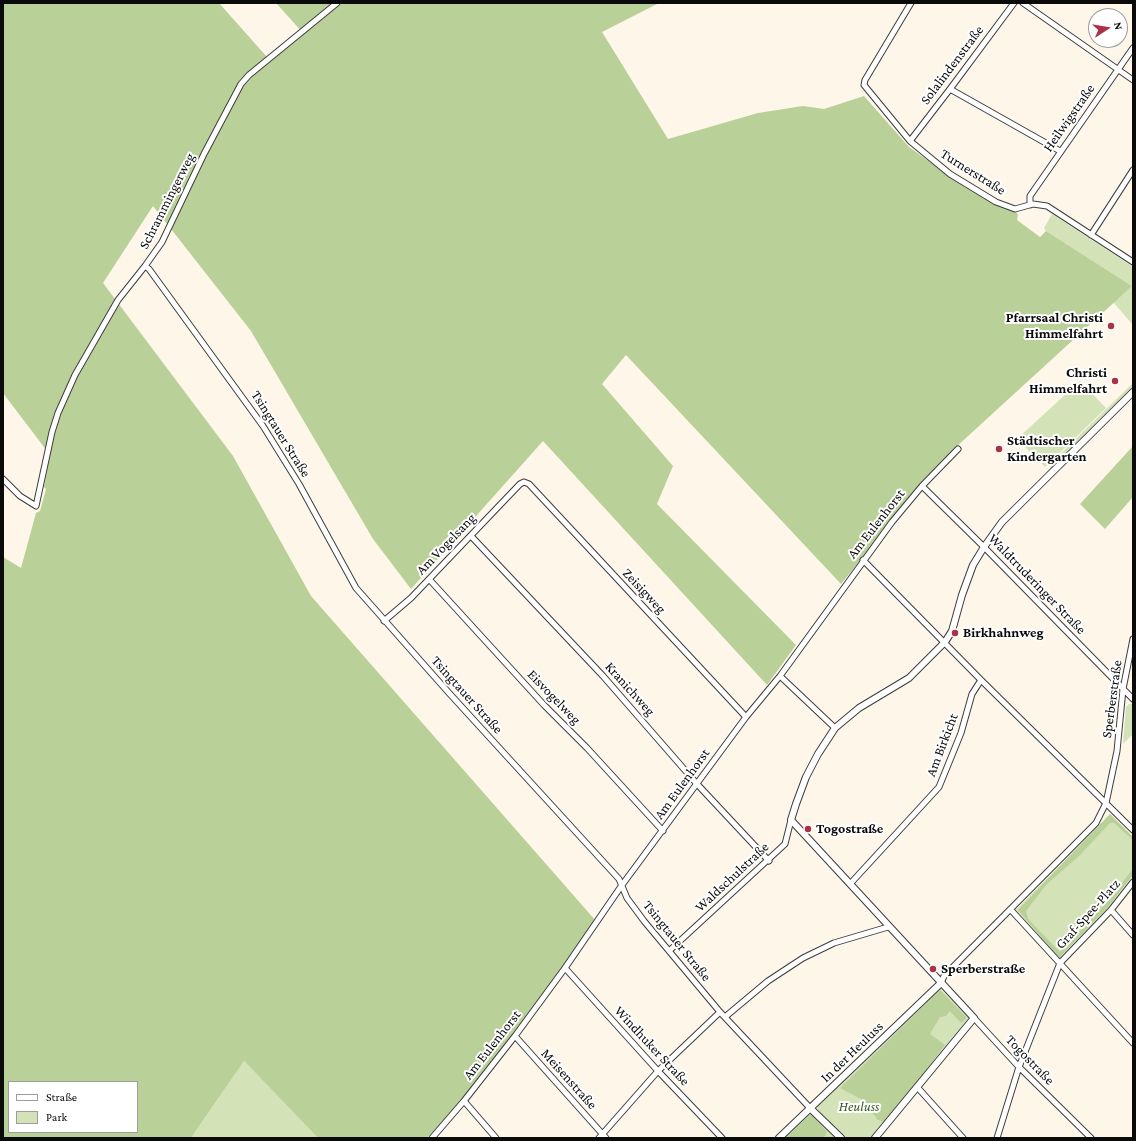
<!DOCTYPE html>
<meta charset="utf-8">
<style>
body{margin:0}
#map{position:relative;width:1136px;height:1141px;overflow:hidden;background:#fdf6e9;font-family:"Crimson Pro",serif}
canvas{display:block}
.frame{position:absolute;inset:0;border:4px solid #0a0a0a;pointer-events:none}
.legend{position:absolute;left:8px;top:1081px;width:130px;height:52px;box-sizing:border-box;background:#fff;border:1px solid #9d9d9d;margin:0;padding:5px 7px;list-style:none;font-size:12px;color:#0a0a0a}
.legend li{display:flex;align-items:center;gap:8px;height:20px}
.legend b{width:20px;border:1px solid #9d9d9d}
.north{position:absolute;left:1088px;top:8px;width:40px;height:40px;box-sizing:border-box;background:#fff;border:1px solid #9d9d9d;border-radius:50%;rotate:78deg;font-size:11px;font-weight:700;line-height:16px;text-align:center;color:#0a0a0a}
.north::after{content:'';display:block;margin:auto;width:14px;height:18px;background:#aa3247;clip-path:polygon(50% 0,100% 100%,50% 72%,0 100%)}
</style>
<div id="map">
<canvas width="1136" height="1141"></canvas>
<div class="frame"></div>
<ul class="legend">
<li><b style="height:5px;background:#fff"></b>Straße</li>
<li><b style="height:11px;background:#d3e2b7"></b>Park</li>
</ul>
<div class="north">N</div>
</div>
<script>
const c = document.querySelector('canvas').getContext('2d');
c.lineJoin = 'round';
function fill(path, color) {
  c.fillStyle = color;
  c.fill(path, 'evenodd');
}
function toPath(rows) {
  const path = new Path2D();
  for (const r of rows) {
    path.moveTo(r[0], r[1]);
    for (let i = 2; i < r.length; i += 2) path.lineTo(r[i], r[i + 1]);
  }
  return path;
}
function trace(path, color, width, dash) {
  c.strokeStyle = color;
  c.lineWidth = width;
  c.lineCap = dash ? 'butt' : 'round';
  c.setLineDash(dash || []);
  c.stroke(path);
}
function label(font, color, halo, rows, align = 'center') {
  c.font = font + ' "Crimson Pro",serif';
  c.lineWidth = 4;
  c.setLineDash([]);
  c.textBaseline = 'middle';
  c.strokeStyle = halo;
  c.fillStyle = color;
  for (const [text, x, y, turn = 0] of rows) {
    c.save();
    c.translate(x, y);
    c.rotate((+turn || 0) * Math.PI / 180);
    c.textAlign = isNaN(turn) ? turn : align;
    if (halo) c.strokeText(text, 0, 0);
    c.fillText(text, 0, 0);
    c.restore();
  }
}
fill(toPath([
 [1052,214,1133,267,1133,325,1113,302,1132,286,1046,231,1044,228],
 [1080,381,1106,408,1045,467,1017,439],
 [1133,383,1133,392,1051,473,1050,468,1053,461],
 [1129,704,1133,704,1133,734,1123,744,1126,707],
 [1110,814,1133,837,1133,875,1108,908,1059,958,1016,910],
 [940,988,969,1018,939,1054,915,1088,872,1138,845,1138,818,1110,817,1105],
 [244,1061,318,1138,191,1138],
 [812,1114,836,1138,783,1138,807,1115]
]), '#d3e2b7');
fill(toPath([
 [3,3,219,3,267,57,272,59,304,34,276,3,659,3,602,32,668,139,758,113,803,106,824,109,864,96,909,147,963,186,994,204,1015,210,1018,215,1017,220,1040,237,1046,231,1132,286,955,448,920,486,841,584,626,355,602,384,673,466,657,504,796,645,767,685,543,441,411,589,373,539,251,331,153,206,103,283,233,456,311,596,596,921,513,1035,460,1102,427,1138,318,1138,244,1061,191,1138,3,1138,3,557,21,568,36,513,40,511,46,489,44,487,50,455,3,393],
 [9,1082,137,1082,137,1132,9,1132],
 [1133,446,1133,497,1105,529,1080,504],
 [1110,814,1133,837,1133,840,1114,823,1110,823,1079,856,1046,885,1026,911,1028,919,1060,952,1100,910,1133,869,1133,875,1107,908,1059,958,1018,910],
 [940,990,966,1017,966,1019,961,1023,950,1011,946,1016,940,1017,930,1034,945,1045,888,1120,884,1122,878,1120,861,1099,840,1088],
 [811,1114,827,1132,825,1136,822,1138,786,1138]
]), '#b9d198');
const minor = toPath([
 [911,3,865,80,864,85,910,141,950,174,996,202,1015,209,1033,204,1047,206,1133,262],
 [1023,3,1133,80],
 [950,89,1060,151],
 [910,141,950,89,1014,3],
 [1030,205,1030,196,1133,48],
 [1091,235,1133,170],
 [145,266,149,269,263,426,299,484,356,588,449,693,619,879,627,898,644,921,720,1012,811,1109],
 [3,479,20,496,36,506,52,432,58,413,75,375,118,300,145,266,162,242,204,154,241,84,249,75,337,3],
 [922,486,984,547,1133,699],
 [471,536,603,676,697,784,769,861],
 [863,560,981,680,1133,830],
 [429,579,544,705,587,748,663,831],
 [384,621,411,598,520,484,524,482,529,484,746,717],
 [780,676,835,728],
 [850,884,939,787,961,733,972,694,981,680],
 [1011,910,1133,1043],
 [1111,910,1133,935],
 [669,951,785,844,791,820],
 [565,968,658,1071,722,1138],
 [941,983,944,976,1096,823,1106,803,1117,751,1123,689,1133,639],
 [725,1017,768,981,803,958,834,943,888,927],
 [974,1018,1019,1067,1091,1138],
 [515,1036,606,1138],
 [918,1088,963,1138],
 [464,1101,496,1138],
 [432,1138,464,1101,515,1036,565,968,622,885,746,717,780,676,892,522,922,486,958,449],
 [599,1138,658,1071,720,1012],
 [997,1138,1019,1067,1060,963,1111,910,1133,882]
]);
const tertiary = toPath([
 [811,1109,841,1138],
 [779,1138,941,983],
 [875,1138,974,1018,791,820,796,804,806,777,818,754,835,728,859,708,909,678,945,642,952,631,962,595,973,565,984,547,1002,522,1133,392]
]);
trace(minor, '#3d3d3d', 7);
trace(tertiary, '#3d3d3d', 8);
trace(minor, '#fff', 5);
trace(tertiary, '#fff', 6);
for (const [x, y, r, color] of [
 [1111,326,4,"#aa3247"],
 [1115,381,4,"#aa3247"],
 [999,449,4,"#aa3247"],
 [955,633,4,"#aa3247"],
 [808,829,4,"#aa3247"],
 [933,969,4,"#aa3247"]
]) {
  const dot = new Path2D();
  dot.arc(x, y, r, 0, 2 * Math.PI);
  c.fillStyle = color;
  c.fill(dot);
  trace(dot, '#fff', 1.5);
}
label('14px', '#0a0a0a', '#fff', [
 ["Solalindenstraße",952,65,-53],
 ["Heilwigstraße",1069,118,-55],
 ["Turnerstraße",973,172,32],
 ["Schrammingerweg",167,201,-63],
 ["Tsingtauer Straße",281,434,58],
 ["Am Eulenhorst",876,524,-52],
 ["Am Vogelsang",446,544,-46],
 ["Waldtruderinger Straße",1037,584,46],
 ["Zeisigweg",644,591,47],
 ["Kranichweg",630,689,48],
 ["Tsingtauer Straße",467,695,48],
 ["Eisvogelweg",554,697,46],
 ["Sperberstraße",1112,699,-82],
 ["Am Birkicht",942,745,-69],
 ["Am Eulenhorst",682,784,-54],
 ["Waldschulstraße",732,877,-43],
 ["Graf-Spee-Platz",1088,914,-48],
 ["Tsingtauer Straße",677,941,51],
 ["Am Eulenhorst",492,1045,-52],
 ["Windhuker Straße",652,1046,47],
 ["In der Heuluss",852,1052,-44],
 ["Togostraße",1030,1060,46],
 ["Meisenstraße",569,1079,48]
]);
label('bold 14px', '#0a0a0a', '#fff', [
 ["Pfarrsaal Christi",1103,318,"right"],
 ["Himmelfahrt",1103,334,"right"],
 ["Christi",1107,373,"right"],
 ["Himmelfahrt",1107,389,"right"],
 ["Städtischer",1007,441],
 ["Kindergarten",1007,457],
 ["Birkhahnweg",963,633],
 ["Togostraße",816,829],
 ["Sperberstraße",941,969]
], 'left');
label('italic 14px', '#355922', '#fff', [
 ["Heuluss",859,1107]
]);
</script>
